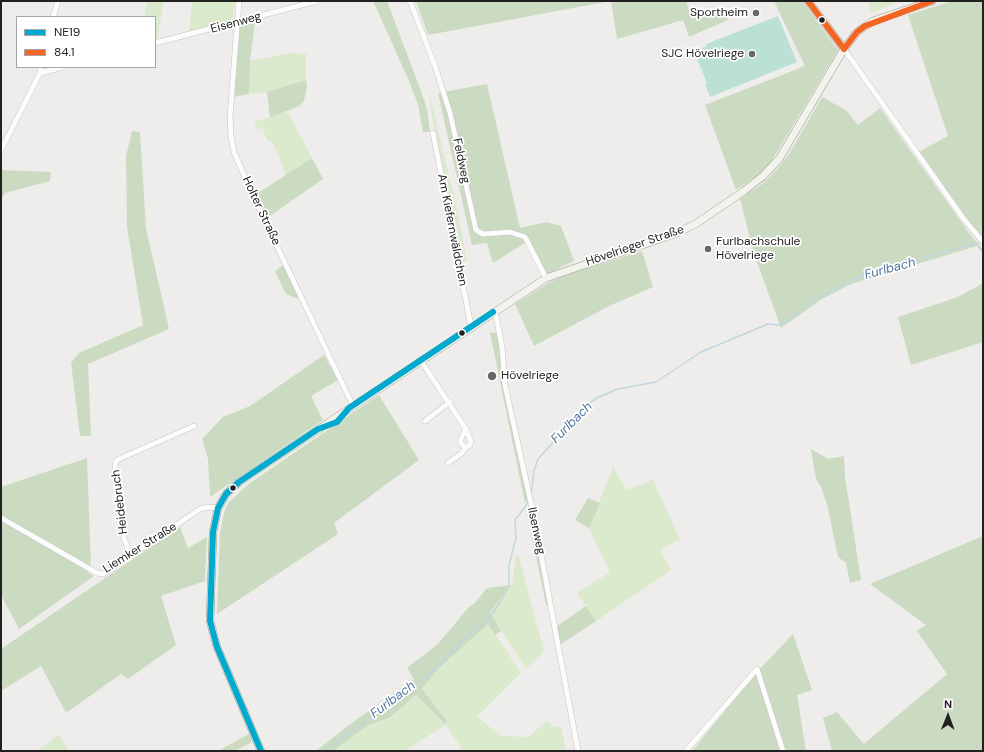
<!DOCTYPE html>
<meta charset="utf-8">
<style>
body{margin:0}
#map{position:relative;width:984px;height:752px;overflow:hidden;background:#efedeb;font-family:"DM Sans",sans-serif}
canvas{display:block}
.frame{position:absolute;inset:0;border:2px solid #212121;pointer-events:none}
.legend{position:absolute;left:16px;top:16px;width:140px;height:52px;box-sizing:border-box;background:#fff;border:1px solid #a6a6a6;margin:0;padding:5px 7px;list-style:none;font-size:12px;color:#212121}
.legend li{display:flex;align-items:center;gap:8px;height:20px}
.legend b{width:20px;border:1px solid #a6a6a6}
.north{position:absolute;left:928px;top:696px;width:40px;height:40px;-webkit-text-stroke:3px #fff;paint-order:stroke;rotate:1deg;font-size:11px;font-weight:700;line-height:16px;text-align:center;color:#212121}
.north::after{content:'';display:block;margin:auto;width:14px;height:18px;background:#212121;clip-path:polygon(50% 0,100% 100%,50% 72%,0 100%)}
</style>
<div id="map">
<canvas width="984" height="752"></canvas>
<div class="frame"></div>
<ul class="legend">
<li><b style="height:5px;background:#00a9ce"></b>NE19</li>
<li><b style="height:5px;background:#f26522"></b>84.1</li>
</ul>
<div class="north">N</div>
</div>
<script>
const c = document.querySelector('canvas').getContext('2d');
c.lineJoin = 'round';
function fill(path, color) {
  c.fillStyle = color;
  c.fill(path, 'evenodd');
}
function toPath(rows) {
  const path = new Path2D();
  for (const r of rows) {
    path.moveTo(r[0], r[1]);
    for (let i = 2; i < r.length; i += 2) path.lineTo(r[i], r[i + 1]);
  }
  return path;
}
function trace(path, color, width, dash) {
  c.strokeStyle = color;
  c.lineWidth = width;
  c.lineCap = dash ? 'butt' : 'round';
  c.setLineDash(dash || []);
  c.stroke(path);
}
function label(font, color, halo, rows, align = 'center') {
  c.font = font + ' "DM Sans",sans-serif';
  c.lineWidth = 3.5;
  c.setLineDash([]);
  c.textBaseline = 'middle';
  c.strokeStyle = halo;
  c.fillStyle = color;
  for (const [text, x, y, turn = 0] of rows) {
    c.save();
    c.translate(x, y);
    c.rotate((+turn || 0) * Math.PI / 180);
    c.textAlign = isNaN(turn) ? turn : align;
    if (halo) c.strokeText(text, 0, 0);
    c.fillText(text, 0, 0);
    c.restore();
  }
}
fill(toPath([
 [147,1,164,1,157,39,155,40,155,17,144,17],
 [192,1,235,1,233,19,232,22,189,33],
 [869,1,895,1,896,3,871,13],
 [292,53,306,54,306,80,267,92,249,94,250,61],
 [428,87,457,209,467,261,461,262,431,110],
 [288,112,312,158,286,176,277,151,271,141,268,141,262,128,257,129,254,122],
 [613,467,626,490,653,480,680,540,660,549,671,570,596,621,577,593,610,572,589,528],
 [516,555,518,555,544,651,526,669,490,612,512,585],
 [488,623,521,673,477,717,501,736,528,737,547,721,554,727,561,727,566,751,463,751,446,725,447,721,422,689,440,667],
 [416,695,445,725,405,751,333,751,368,725,389,718],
 [59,734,69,751,37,751]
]), '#dbe9cc');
fill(toPath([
 [373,1,387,1,421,91,427,109,430,132,423,132,418,104,409,81],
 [416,1,611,1,428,35],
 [611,1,686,1,692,19,724,7,728,20,689,37,683,20,617,39],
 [774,1,802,1,838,50,771,162,759,174,736,190,705,105,805,66],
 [952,1,983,1,983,239,972,227,919,152,948,136,908,15],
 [248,22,255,22,250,61,249,94,234,97,238,25],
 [306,80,307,86,304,101,299,106,270,118,267,92],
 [487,84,520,228,547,222,561,226,574,261,543,276,525,243,493,263,487,243,472,245,438,93],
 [822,97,847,111,858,125,880,108,969,233,983,250,983,254,977,246,851,284,822,299,781,328,754,254,740,199,762,184,777,169,789,154],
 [132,131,140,132,146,228,169,329,88,364,91,436,80,436,71,363,79,353,143,325,127,227,126,156],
 [312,158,323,179,267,218,255,195],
 [1,170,51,172,50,181,5,193,1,200],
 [642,251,653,287,609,306,534,346,515,304,548,283,563,276],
 [283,265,299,297,296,298,286,294,275,271],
 [983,283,983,342,911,365,898,317,958,297],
 [497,332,528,498,525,503,490,333],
 [324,355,338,380,311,396,323,420,210,497,208,459,202,439,223,417,250,406],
 [379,395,419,460,334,523,338,534,217,614,220,532,225,510,229,502,250,483],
 [811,449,828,459,844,456,845,477,861,580,850,583,846,563,838,557,827,504,821,487,816,479],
 [87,458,91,567,88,572,94,576,19,629,1,595,1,487],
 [588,498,600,503,589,528,575,520],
 [530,510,532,520,548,605,546,605,527,512],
 [180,527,188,548,207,537,205,581,161,596,176,645,128,679,121,674,66,713,41,666,1,691,1,649],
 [983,536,983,751,832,751,823,718,837,712,864,744,947,674,917,631,926,625,870,584],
 [512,585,490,612,501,631,495,635,488,624,440,667,422,689,447,721,446,725,416,695,389,718,368,725,333,751,316,751,353,722,414,679,407,668,438,644,468,608,475,603,487,588],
 [586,606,596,621,560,645,557,626],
 [793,634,812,690,797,695,806,751,692,751,757,672],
 [249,734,252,742,235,751,218,751]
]), '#cadbc2');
fill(toPath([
 [778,16,797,62,710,97,705,84,707,83,694,52,707,46,706,44]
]), '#bae1d3');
trace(toPath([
 [531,494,534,471,538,459,589,403,599,397,618,389,656,382,701,352,768,324,779,325,820,296,867,273,898,268,936,254,981,242],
 [325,751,440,666,459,643,488,620,501,601,509,585,509,565,516,538,515,520,525,507,529,499]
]), '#c1d7df', 1.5);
const street = toPath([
 [239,1,230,117,231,137,234,152,254,198,353,406],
 [410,1,435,66,450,113,476,230,483,234,510,232,525,237,546,278],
 [53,17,58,1],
 [155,43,317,1],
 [844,49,963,218,983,242],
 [40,73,63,67],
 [433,133,470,321,473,326],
 [1,150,40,73,41,67],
 [493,312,496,316,502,347,505,385,534,517,578,751],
 [421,361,466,429,471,442,469,446,465,448,460,441,466,429],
 [425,421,450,402],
 [448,463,462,453,465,448],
 [1,518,97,573,103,574,200,509,207,507,218,508],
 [132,556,124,539,115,465,116,461,119,459,194,426],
 [757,669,783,751],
 [686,751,757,669]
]);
const secondary = toPath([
 [808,1,844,49],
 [261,751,217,647,210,621,213,532,218,508,226,494,239,482,546,278,677,233,697,223,744,191,763,176,779,159,844,49,857,32,873,21,932,1]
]);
trace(street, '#c6c5c4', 6);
trace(secondary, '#969884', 8);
trace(street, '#fdfcfc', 5);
trace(secondary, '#f3f3ed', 7);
trace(toPath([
 [261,751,217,647,210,621,213,532,218,508,226,494,239,482,318,429,337,422,349,408,493,312]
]), '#00a9ce', 6);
trace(toPath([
 [808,1,844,49],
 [844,49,857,32,865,26,932,1]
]), '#f26522', 6);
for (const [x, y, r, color] of [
 [756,13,4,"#696868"],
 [822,20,3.5,"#212121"],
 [752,54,4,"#696868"],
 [708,249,4,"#696868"],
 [462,333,3.5,"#212121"],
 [492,376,5,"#696868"],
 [233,488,3.5,"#212121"]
]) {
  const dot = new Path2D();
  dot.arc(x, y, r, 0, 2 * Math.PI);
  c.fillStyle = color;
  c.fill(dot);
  trace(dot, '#fff', 1.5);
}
label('12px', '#212121', '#fff', [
 ["Sportheim",748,13],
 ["SJC Hövelriege",744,54],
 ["Furlbachschule",716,242,"left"],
 ["Hövelriege",716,256,"left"],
 ["Hövelriege",501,376,"left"]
], 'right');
label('12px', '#212121', '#fff', [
 ["Eisenweg",236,23,-15],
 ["Feldweg",461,161,78],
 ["Holter Straße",261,211,65],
 ["Am Kiefernwäldchen",452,230,79],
 ["Hövelrieger Straße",635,246,-19],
 ["Heidebruch",120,502,-97],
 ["Ilsenweg",536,531,78],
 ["Liemker Straße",140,548,-32]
]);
label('italic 13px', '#5176a2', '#fff', [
 ["Furlbach",890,269,-15],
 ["Furlbach",572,423,-45],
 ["Furlbach",393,700,-37]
]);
</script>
